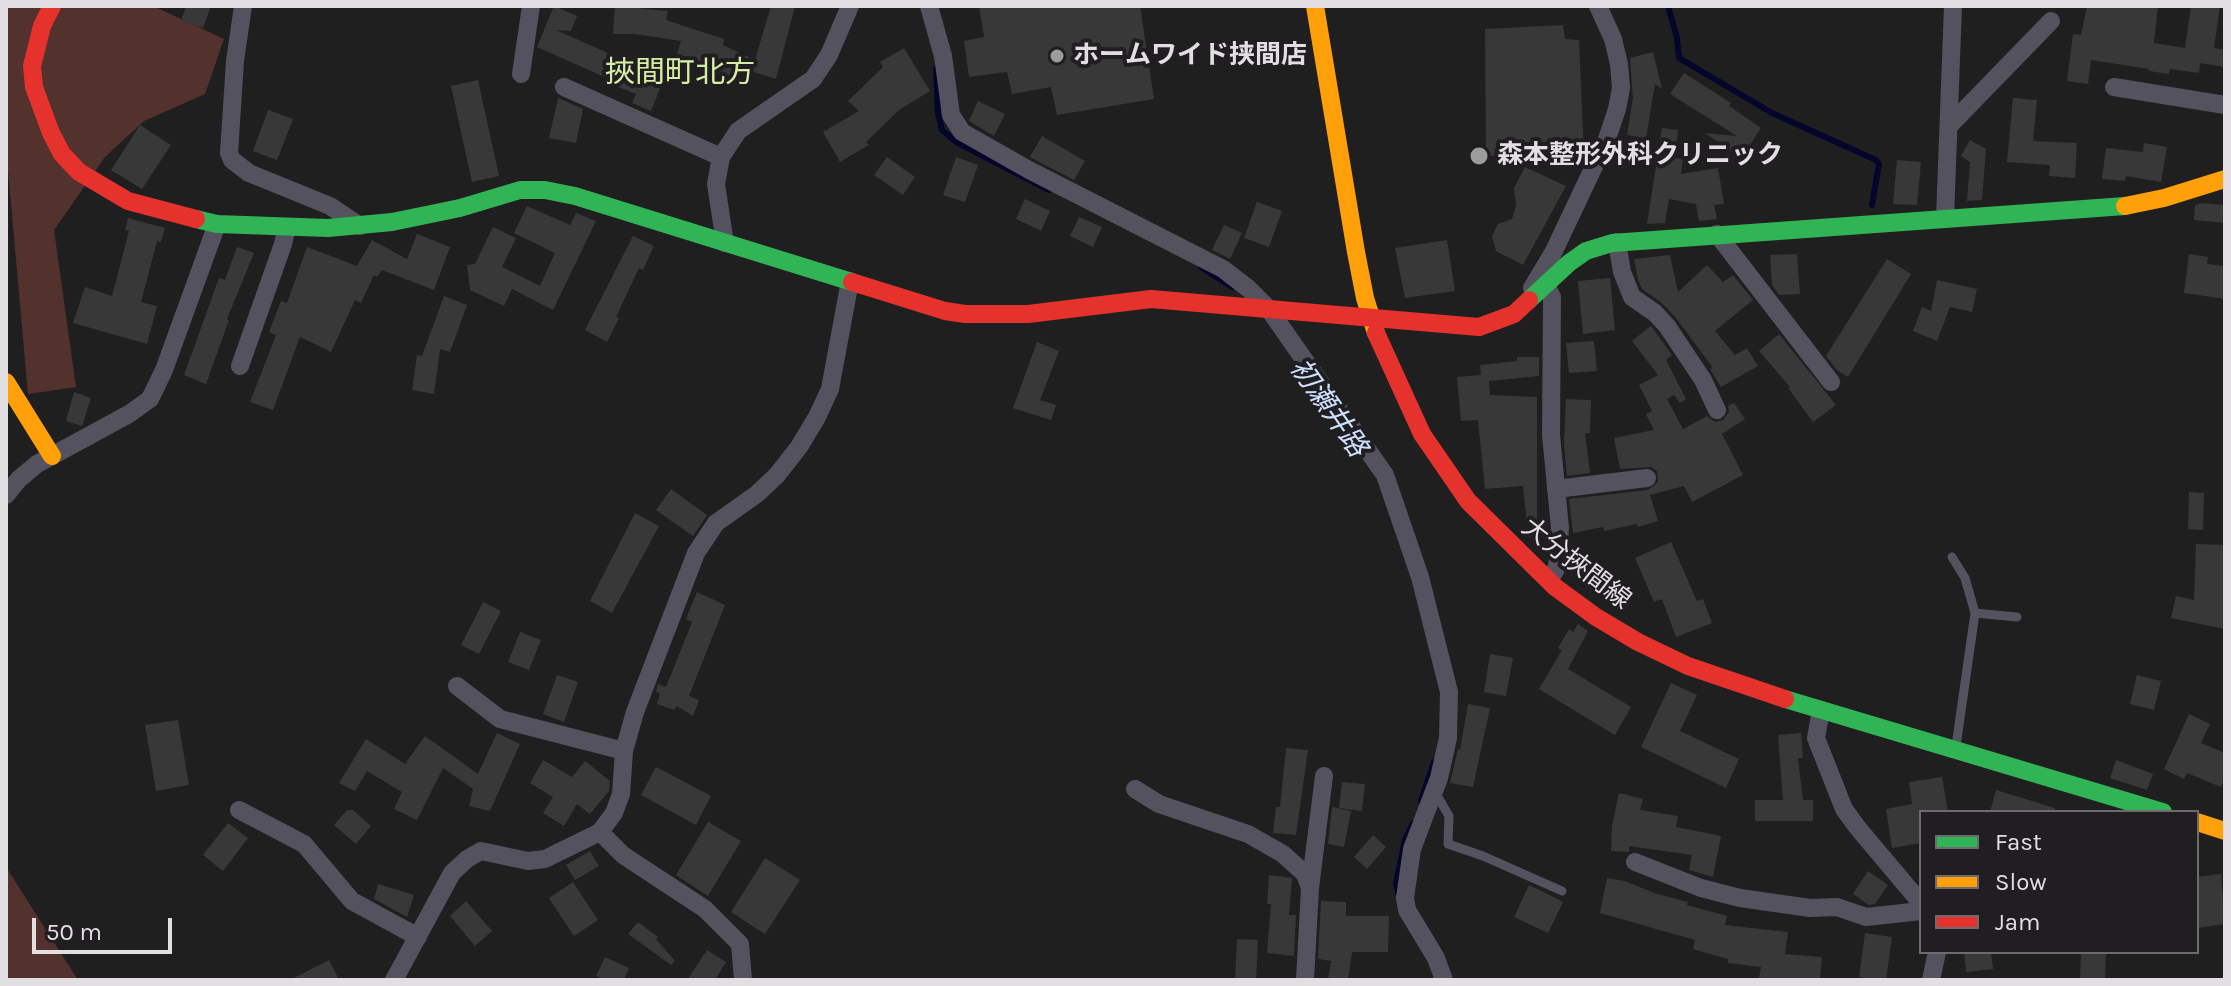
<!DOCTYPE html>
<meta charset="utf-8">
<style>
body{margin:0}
#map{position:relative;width:2231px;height:986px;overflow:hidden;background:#201f20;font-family:Karla,sans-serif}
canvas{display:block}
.frame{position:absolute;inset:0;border:8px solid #e1dfe1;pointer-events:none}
.legend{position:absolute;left:1919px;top:810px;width:280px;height:144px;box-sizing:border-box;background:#211e21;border:2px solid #6e6b6e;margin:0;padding:10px 14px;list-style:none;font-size:24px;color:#e1dfe1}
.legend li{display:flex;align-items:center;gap:16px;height:40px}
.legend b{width:40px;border:2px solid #6e6b6e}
.scale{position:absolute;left:32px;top:918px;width:140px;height:36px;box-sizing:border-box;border:4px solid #e1dfe1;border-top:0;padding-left:10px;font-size:24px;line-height:28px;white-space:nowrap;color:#e1dfe1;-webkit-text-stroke:6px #211e21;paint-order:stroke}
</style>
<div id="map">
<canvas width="2231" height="986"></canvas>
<div class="frame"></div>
<ul class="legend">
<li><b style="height:10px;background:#30b455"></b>Fast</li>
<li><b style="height:10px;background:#ff9f0a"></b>Slow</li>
<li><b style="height:10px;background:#e5322d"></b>Jam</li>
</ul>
<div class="scale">50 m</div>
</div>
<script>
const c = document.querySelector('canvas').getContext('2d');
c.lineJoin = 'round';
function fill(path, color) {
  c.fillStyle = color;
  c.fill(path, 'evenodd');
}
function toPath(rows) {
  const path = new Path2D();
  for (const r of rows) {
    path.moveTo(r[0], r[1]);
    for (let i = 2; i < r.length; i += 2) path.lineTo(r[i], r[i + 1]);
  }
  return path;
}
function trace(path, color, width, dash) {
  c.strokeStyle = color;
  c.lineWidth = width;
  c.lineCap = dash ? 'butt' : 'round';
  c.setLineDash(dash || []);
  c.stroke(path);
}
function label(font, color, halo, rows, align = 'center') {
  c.font = font + ' Karla,"Noto Sans JP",sans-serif';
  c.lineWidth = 8;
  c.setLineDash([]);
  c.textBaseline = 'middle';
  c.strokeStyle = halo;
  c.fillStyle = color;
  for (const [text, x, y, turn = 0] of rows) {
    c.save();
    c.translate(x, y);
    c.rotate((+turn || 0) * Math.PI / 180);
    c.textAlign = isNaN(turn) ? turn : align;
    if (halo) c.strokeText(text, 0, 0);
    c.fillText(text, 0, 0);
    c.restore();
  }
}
fill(toPath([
 [6,6,153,6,224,39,205,94,144,121,105,157,54,230,76,387,28,394,6,148],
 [6,867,78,980,6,980]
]), '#53312d');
trace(toPath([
 [1668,6,1677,38,1679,58,1772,113,1876,160,1879,164,1872,205],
 [936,69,938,113,942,130,956,142,1049,190],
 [1201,267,1232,287],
 [1421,801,1434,762],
 [1398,893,1396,883,1405,840,1413,823]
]), '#03062a', 6);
fill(toPath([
 [186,6,211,6,203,28,181,21],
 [554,6,577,16,571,31,556,30,664,78,651,111,632,103,636,94,608,83,609,79,537,47],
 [615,6,668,11,666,20,724,39,723,45,755,60,771,6,795,6,776,79,741,68,733,86,708,74,711,68,676,57,681,41,635,34,613,34],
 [979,6,1140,6,1154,99,1057,115,1051,87,1012,94,1007,72,969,77,964,41,984,37],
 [2087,6,2158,6,2154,43,2185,48,2191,6,2220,6,2214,48,2225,50,2225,67,2200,63,2199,73,2170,69,2169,74,2149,71,2149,69,2091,60,2088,84,2067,81,2073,34,2081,35],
 [1563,25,1565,39,1579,40,1584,154,1486,156,1485,29],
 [904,48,930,91,899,110,866,142,869,145,840,162,823,132,859,111,848,101,883,67,880,62],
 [1653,52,1662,89,1655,84,1646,138,1627,135,1633,98,1630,58],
 [1684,73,1731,103,1729,106,1761,128,1741,158,1705,133,1737,136,1670,94],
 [478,80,499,176,472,182,451,86],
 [558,98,583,109,576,143,549,138],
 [2013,98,2037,100,2033,141,2077,143,2075,178,2049,176,2050,165,2007,162],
 [978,101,1005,114,994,136,969,121],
 [268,110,293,119,277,160,253,151],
 [140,125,171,145,142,189,111,170],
 [1662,128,1678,130,1675,158,1683,159,1681,174,1718,168,1724,204,1714,205,1717,219,1699,221,1696,204,1669,199,1665,223,1647,224],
 [1042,136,1085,161,1074,180,1030,157],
 [1970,140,1986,149,1982,200,1967,201,1970,162,1961,156],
 [2144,143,2167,147,2161,182,2126,176,2125,181,2102,179,2106,148,2143,152],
 [887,157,915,177,903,195,874,175],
 [956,157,978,165,965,202,943,195],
 [1897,160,1921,162,1917,205,1893,204],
 [1525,167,1566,186,1523,265,1496,251,1492,236,1498,224,1512,219,1516,205,1514,188],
 [1025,199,1050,211,1041,231,1016,219],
 [1257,202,1282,211,1269,247,1244,238],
 [2202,203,2225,205,2225,223,2194,220,2195,205],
 [527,206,570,225,576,213,596,221,553,310,512,289,504,306,470,290,467,265,475,264,493,227,516,238,502,267,540,286,555,253,514,233],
 [1079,217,1102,227,1093,247,1070,236],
 [128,218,165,228,161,242,157,241,141,302,157,306,147,344,73,323,85,287,112,296,129,231,125,230],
 [1224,225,1242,233,1230,259,1212,250],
 [417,234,450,247,434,290,382,270,377,277,374,275,361,303,355,300,331,352,300,337,273,410,250,402,276,335,269,332,281,301,287,303,307,247,357,266,372,240,407,259],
 [633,236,654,246,643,270,639,268,616,317,619,318,607,342,585,330],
 [1447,240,1455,291,1405,298,1395,248],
 [237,247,254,253,227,319,229,320,206,384,184,375,219,278,225,280],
 [1797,254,1800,294,1779,295,1772,285,1770,255],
 [2189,254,2208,257,2207,264,2225,266,2225,299,2184,293],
 [1670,255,1678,292,1707,265,1723,282,1733,275,1753,300,1715,331,1735,355,1747,348,1758,366,1721,387,1710,369,1713,368,1676,318,1662,303,1642,289,1638,280,1634,259],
 [1887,259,1911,274,1848,377,1837,370,1826,356],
 [1610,278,1615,330,1583,334,1578,281],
 [1937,280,1977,289,1972,312,1950,307,1937,341,1913,331,1922,307,1931,311],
 [444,296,467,305,450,352,440,349,434,394,412,390,417,355,422,356],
 [1651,326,1672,355,1666,360,1686,399,1680,403,1674,395,1667,399,1683,429,1707,416,1715,422,1723,420,1729,412,1728,406,1734,403,1745,419,1722,434,1743,475,1692,502,1684,486,1650,495,1658,521,1638,527,1637,524,1604,531,1603,527,1573,533,1569,499,1648,490,1658,482,1657,471,1651,467,1620,469,1614,438,1654,430,1646,414,1652,411,1639,385,1658,375,1632,341],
 [1779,334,1836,405,1813,422,1788,388,1790,387,1759,351],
 [1594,341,1597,371,1569,373,1566,343],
 [1037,342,1059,351,1040,400,1056,405,1051,420,1013,408],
 [1517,357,1539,357,1539,376,1489,381,1490,395,1537,397,1537,523,1527,524,1523,486,1485,489,1478,420,1461,421,1457,377,1481,375,1480,365,1517,361],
 [74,392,91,398,82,426,66,421],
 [1566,399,1591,400,1590,433,1585,433,1590,473,1567,476,1564,444],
 [671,489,707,515,693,536,656,510],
 [2189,492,2204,493,2203,530,2188,529],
 [635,513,659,526,612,613,590,601],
 [1671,542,1697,601,1703,599,1712,623,1676,637,1662,599,1654,602,1635,558],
 [2196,544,2225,545,2225,629,2171,618,2176,596,2194,600],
 [697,592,725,605,689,696,699,700,693,716,677,706,674,710,657,704,660,694,656,691,658,684,666,687,692,622,686,619],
 [483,602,501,611,479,654,461,645],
 [1578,624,1588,631,1568,669,1631,707,1615,735,1539,689,1562,650,1558,648,1569,629,1573,632],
 [520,632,541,640,529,670,508,662],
 [1490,654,1513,658,1506,696,1484,692],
 [557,675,578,682,564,722,543,714],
 [2137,675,2161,681,2154,710,2130,704],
 [1671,683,1697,695,1680,731,1739,759,1726,788,1641,747],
 [1468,704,1490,708,1473,787,1450,783,1458,749,1460,750],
 [2189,714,2210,724,2201,743,2225,753,2225,778,2221,787,2187,773,2184,779,2164,769],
 [178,720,189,785,156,791,145,725],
 [497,733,520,744,490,811,469,806,473,789,443,768,417,820,394,809,402,792,367,771,355,791,339,783,366,739,405,764,425,736,478,774],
 [1801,733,1803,758,1798,758,1803,800,1813,800,1813,821,1755,821,1755,800,1783,800,1778,735],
 [1286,748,1308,750,1296,835,1273,833,1276,807,1280,807],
 [543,760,572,777,585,761,610,781,609,791,590,814,577,804,564,826,543,813,553,797,530,783],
 [2116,760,2153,774,2147,790,2110,778],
 [656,767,711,796,696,825,641,795],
 [1942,777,1948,812,1921,812,1921,843,1892,848,1886,809,1912,804,1909,782],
 [1342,782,1365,784,1362,811,1339,808],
 [1996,790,2055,808,2054,812,1990,812],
 [1619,793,1643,799,1640,810,1678,816,1676,827,1721,836,1713,877,1689,870,1692,855,1629,846,1629,852,1611,851,1612,826],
 [1332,807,1351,811,1344,847,1328,844],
 [347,810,353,810,371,826,356,844,334,825],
 [708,822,741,841,708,896,676,875],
 [228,823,248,838,223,871,203,855],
 [1373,835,1386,847,1367,869,1354,857],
 [590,851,599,866,575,880,566,865],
 [765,858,800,880,765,934,731,912],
 [1868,871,1888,885,1875,904,1869,905,1853,894],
 [2221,874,2225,924,2197,928,2197,877],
 [1269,875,1292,878,1289,915,1296,915,1294,956,1267,953,1271,904,1267,904],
 [1607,878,1625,881,1654,893,1688,902,1687,905,1727,916,1725,925,1788,932,1785,954,1822,957,1820,980,1759,978,1761,967,1728,963,1728,959,1693,949,1695,940,1600,913],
 [573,882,598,920,574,936,549,898],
 [378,884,414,895,407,917,374,899],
 [1529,885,1563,902,1548,933,1514,917],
 [466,901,492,931,475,946,450,916],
 [1321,901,1346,902,1346,916,1389,916,1388,952,1352,952,1348,980,1328,980,1331,961,1318,959],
 [638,922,658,937,656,939,675,961,671,965,628,934],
 [1865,933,1892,937,1886,980,1859,977],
 [1237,939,1258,940,1256,980,1235,980],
 [707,950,726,962,715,980,687,980],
 [1964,952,1991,952,1993,969,1966,972],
 [2081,952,2106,952,2105,980,2080,980],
 [605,957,629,968,624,980,606,980,596,976],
 [329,960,339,980,290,980]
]), '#393838');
trace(toPath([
 [1952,557,1965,578,1975,613,1956,746],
 [1975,613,2017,617],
 [1435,792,1449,816,1448,844,1483,856,1562,891]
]), '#54525e', 9);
trace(toPath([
 [243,6,235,61,229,153,232,160,249,173,330,206,360,226],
 [929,6,943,56,951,115,962,132,1029,170,1223,269,1249,289,1268,308,1385,475,1420,577,1449,692,1448,738,1439,778,1412,849,1405,898,1407,910,1436,958,1444,980],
 [521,74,531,6],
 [564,87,721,157],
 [2114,87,2225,105],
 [1949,126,2051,21],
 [1945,218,1953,6],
 [1717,234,1831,382],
 [1617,242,1622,272,1632,297,1655,313,1667,326,1703,380,1717,410],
 [725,243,716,184,721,157,738,131,813,79,829,55,850,6],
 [1546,285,1552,297,1551,435,1560,528,1557,567,1549,581],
 [1532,288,1553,253,1607,139,1617,109,1621,88,1619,64,1613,39,1598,6],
 [240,366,283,244,287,227],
 [1556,489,1647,478],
 [6,495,19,479,37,464,129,414,150,399,164,370,217,224],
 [457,686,500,719,624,751],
 [1821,710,1816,738,1844,809,1857,827,1921,903],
 [1135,789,1159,804,1248,834,1283,854,1305,874,1310,888,1305,980],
 [239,810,304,844,352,901,418,937],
 [600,832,623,855,705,909,740,944,743,980],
 [1635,862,1701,888,1740,898,1810,908,1837,907,1866,917,1921,911],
 [1310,888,1324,776],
 [394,980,452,873,467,859,481,851,528,861,545,859,600,832,614,813,621,794,624,751,635,712,696,553,716,523,757,494,777,475,799,447,817,417,830,389,850,281],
 [1931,980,1937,952]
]), '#54525e', 18);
trace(toPath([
 [196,219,217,224,328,228,392,222,460,208,520,190,545,190,575,196,852,282],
 [1529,300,1569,263,1586,251,1612,243,2125,206],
 [1785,699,2163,812]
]), '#30b455', 18);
trace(toPath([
 [1315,6,1356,252,1365,298,1376,333],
 [2125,206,2164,198,2225,179],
 [6,382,52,456],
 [2197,822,2225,831]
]), '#ff9f0a', 18);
trace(toPath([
 [52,6,42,26,32,66,34,87,51,133,62,154,79,172,128,201,196,219],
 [852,282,945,311,965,314,1028,314,1151,299,1479,327,1514,314,1529,300],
 [1376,333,1422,434,1468,501,1555,587,1596,617,1638,642,1688,666,1785,699]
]), '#e5322d', 18);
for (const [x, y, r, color] of [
 [1057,56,8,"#9d9c9d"],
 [1479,156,10,"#9d9c9d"]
]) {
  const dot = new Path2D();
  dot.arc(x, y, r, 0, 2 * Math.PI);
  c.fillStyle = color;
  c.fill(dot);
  trace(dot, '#211e21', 3);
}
label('bold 26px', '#e1dfe1', '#211e21', [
 ["ホームワイド挟間店",1073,56],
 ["森本整形外科クリニック",1497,156]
], 'left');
label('26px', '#e1dfe1', '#211e21', [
 ["大分挾間線",1576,564,38]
]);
label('italic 28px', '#cde0fe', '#211e21', [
 ["初瀬井路",1328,408,55]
]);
label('30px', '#d4eea4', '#211e21', [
 ["挾間町北方",680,73]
]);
</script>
